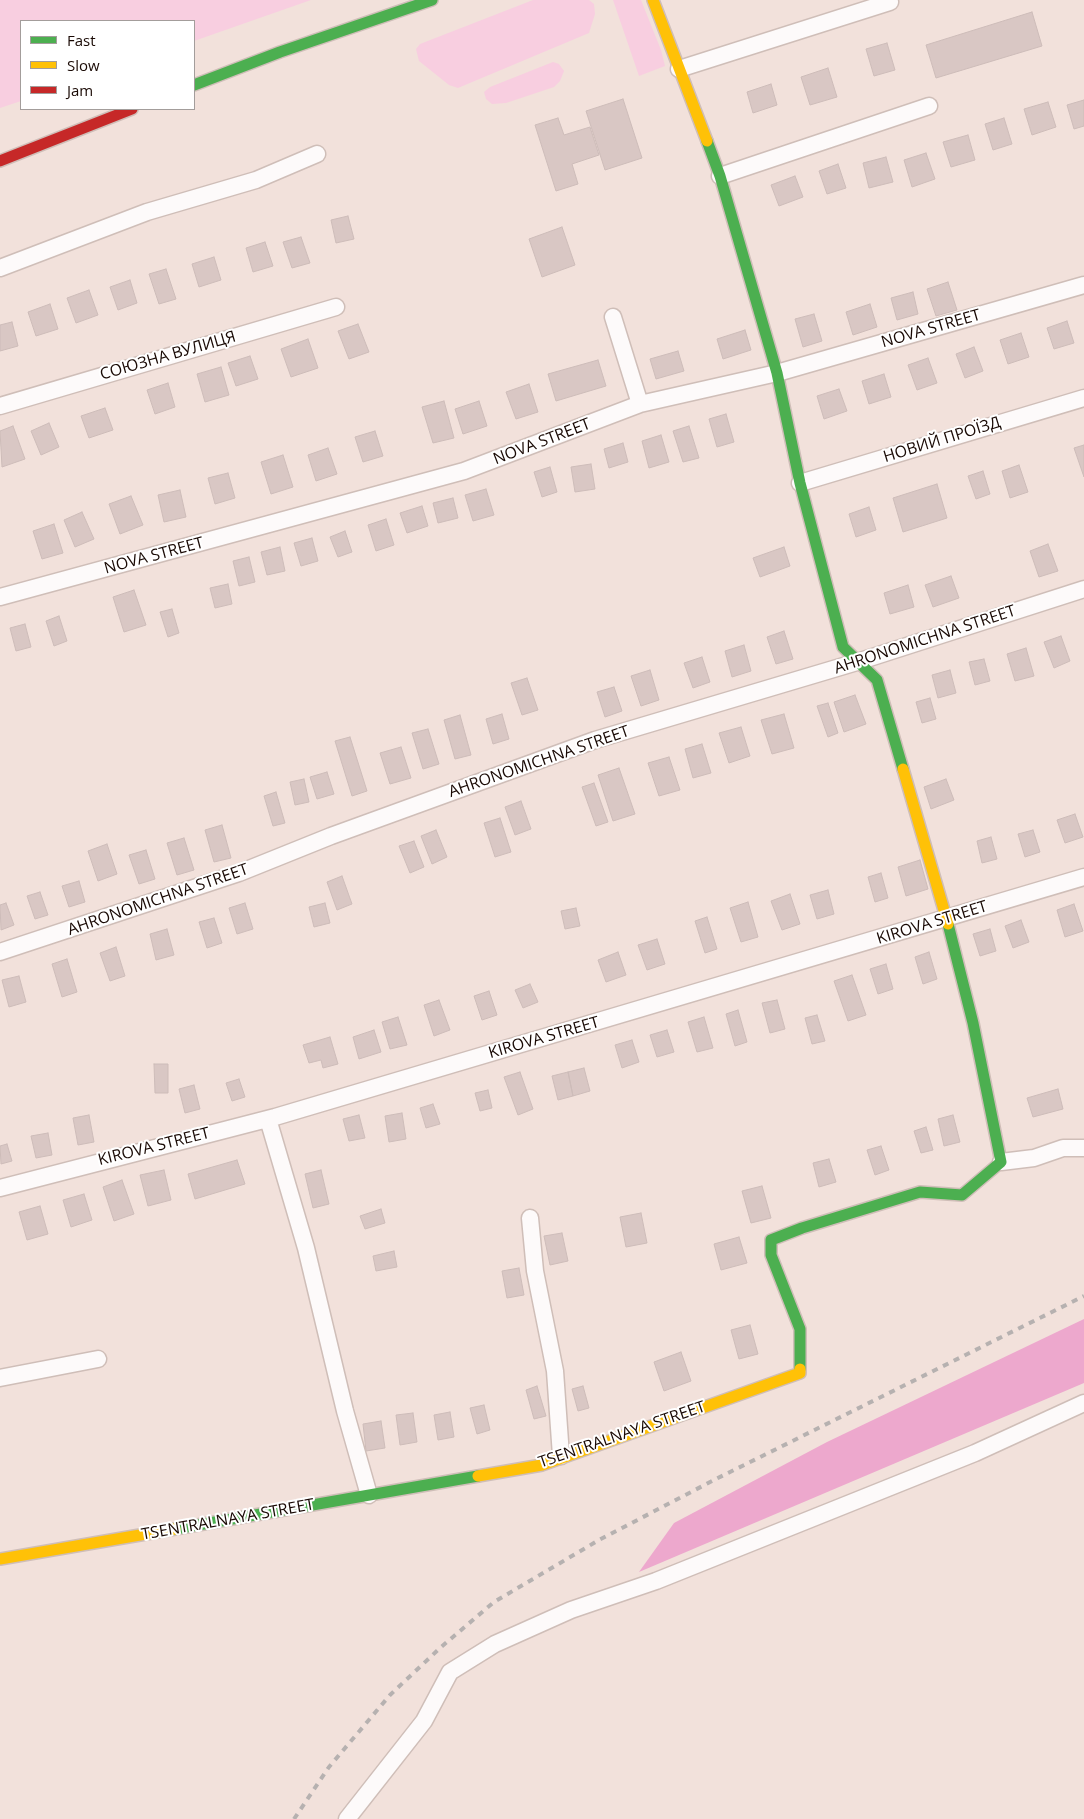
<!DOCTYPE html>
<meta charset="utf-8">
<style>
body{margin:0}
#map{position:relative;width:1084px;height:1819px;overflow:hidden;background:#f2e1db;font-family:"Open Sans",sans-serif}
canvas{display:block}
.legend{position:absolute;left:20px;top:20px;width:175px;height:90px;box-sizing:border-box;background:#fff;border:1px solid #a39d9b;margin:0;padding:6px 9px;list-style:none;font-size:15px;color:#190904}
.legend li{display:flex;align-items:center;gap:10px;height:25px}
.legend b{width:25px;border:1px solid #a39d9b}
</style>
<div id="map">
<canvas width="1084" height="1819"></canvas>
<ul class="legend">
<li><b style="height:6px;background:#4caf50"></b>Fast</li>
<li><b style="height:6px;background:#ffc107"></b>Slow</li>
<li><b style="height:6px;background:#c62828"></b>Jam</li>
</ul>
</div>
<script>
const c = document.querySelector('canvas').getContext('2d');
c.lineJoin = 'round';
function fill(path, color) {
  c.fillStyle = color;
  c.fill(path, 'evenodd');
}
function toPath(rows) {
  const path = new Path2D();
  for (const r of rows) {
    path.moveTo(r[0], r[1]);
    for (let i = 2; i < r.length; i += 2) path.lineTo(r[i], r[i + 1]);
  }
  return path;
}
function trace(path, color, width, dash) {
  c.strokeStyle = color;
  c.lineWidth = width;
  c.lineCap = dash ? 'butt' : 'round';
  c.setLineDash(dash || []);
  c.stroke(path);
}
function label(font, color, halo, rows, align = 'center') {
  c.font = font + ' "Open Sans",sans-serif';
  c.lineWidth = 4;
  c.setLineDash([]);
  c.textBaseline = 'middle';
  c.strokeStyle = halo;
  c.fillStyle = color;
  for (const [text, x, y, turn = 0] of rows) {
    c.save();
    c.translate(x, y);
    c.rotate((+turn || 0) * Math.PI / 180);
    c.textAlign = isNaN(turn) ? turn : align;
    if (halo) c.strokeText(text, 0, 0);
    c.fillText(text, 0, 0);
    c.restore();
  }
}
fill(toPath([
 [0,0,311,0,194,41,194,21,21,21,21,101,0,108],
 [533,0,589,0,594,4,595,14,589,33,458,88,449,85,419,61,416,49,420,44],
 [613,0,641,0,661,50,665,66,639,76],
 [553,62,559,64,564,71,560,81,554,87,506,103,492,104,486,99,484,92,490,87]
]), '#f8cee0');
fill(toPath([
 [1084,1319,1084,1383,639,1572,674,1523,827,1442]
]), '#eda8cd');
const building = toPath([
 [1032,12,1042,46,936,78,926,45,1032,12],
 [887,43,895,70,874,76,866,49,887,43],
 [828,68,837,97,810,105,801,77,828,68],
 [771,84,777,105,753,113,747,92,771,84],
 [623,99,642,158,605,170,586,111,623,99],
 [1084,100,1084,126,1074,129,1067,105,1084,100],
 [1048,102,1056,127,1032,135,1024,109,1048,102],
 [558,118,564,135,590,127,599,155,572,164,578,184,556,191,535,125,558,118],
 [1004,118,1012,144,993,150,985,124,1004,118],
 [968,135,975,160,951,167,943,142,968,135],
 [926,153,935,179,912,187,904,160,926,153],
 [886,157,893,182,869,188,863,163,886,157],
 [838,164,846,188,827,194,819,171,838,164],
 [795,176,803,197,779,206,771,185,795,176],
 [348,216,354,239,336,243,331,220,348,216],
 [562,227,575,265,542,277,529,239,562,227],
 [301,237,310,263,292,268,283,242,301,237],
 [265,242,273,266,253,272,246,248,265,242],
 [214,257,221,280,199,287,192,264,214,257],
 [166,269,176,299,159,304,149,274,166,269],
 [130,280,137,303,118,310,110,287,130,280],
 [948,282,957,310,936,316,927,289,948,282],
 [89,290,98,315,76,323,67,298,89,290],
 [913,292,918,314,897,320,891,298,913,292],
 [50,304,58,329,36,336,28,312,50,304],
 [870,304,877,327,853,335,846,312,870,304],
 [814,314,822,341,803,347,795,319,814,314],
 [1067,321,1074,343,1054,349,1047,328,1067,321],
 [12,322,18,346,0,351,0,325,12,322],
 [358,324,369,352,349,359,338,331,358,324],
 [745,330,751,350,723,359,717,339,745,330],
 [1021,333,1029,357,1008,364,1000,340,1021,333],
 [308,339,318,368,291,377,281,349,308,339],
 [974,347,983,371,965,378,956,354,974,347],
 [678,351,684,371,656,379,650,359,678,351],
 [250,356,258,379,236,386,228,363,250,356],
 [928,358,937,383,917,390,908,365,928,358],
 [598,360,606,386,556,401,548,374,598,360],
 [221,367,229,395,205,402,197,374,221,367],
 [884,374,891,397,869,404,862,381,884,374],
 [168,383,175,407,155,414,147,390,168,383],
 [529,384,538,412,516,419,506,392,529,384],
 [839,389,847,411,824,419,817,396,839,389],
 [444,401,454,438,433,443,422,407,444,401],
 [479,401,487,426,463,434,455,409,479,401],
 [105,408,113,430,89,438,81,416,105,408],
 [726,414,734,442,717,447,709,419,726,414],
 [49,423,59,447,41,455,31,431,49,423],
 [13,426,25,459,2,467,0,431,13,426],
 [689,426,699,458,683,462,673,431,689,426],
 [375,431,383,456,363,462,355,437,375,431],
 [661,435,669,462,649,468,642,441,661,435],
 [623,443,628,462,609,468,604,449,623,443],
 [1084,445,1084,477,1074,448,1084,445],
 [328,448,337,474,316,481,308,455,328,448],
 [283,455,293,487,271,494,261,462,283,455],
 [591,464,595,489,575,492,571,467,591,464],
 [1019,465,1028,492,1010,498,1002,471,1019,465],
 [550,467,557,492,542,497,534,472,550,467],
 [983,471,990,494,976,499,968,476,983,471],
 [228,473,235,498,215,504,208,478,228,473],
 [937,484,947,518,903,532,893,498,937,484],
 [486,489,494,515,473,521,465,495,486,489],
 [180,490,186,517,164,522,158,495,180,490],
 [131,496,143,525,120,534,109,504,131,496],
 [453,498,458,518,438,523,433,503,453,498],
 [422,506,428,526,407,533,400,513,422,506],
 [869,507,876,530,856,537,849,514,869,507],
 [82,512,94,539,75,547,64,520,82,512],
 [386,519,394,545,376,551,368,525,386,519],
 [54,524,63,553,42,559,33,531,54,524],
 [345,531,352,552,338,557,330,537,345,531],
 [312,538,318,561,301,566,294,543,312,538],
 [1048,544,1058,571,1039,577,1030,551,1048,544],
 [280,547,285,571,267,575,261,552,280,547],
 [784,547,790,566,760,577,753,558,784,547],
 [249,557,255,582,239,586,233,561,249,557],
 [951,576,959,598,933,607,925,585,951,576],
 [228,584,232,604,215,608,210,588,228,584],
 [908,585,914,607,890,614,884,593,908,585],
 [134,590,146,625,124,632,113,597,134,590],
 [172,609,179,633,168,637,160,612,172,609],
 [59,616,67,641,54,646,46,621,59,616],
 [25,624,31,647,16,651,10,628,25,624],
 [784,631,793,659,776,664,767,637,784,631],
 [1061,636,1070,661,1054,668,1044,642,1061,636],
 [744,645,751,671,732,677,725,651,744,645],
 [1026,648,1034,676,1015,681,1007,654,1026,648],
 [702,657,710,682,693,688,684,663,702,657],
 [984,659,990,681,975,685,969,662,984,659],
 [650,670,659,700,641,706,631,676,650,670],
 [950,670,956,693,938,698,932,675,950,670],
 [527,678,538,710,522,715,511,683,527,678],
 [614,687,622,711,605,717,597,692,614,687],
 [855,695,866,724,844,732,834,702,855,695],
 [930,698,936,719,922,723,916,702,930,698],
 [828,703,838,733,828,737,817,706,828,703],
 [502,714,509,739,493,744,486,719,502,714],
 [784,714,794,748,772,754,761,720,784,714],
 [460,715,471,755,455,759,444,720,460,715],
 [741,727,750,756,729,763,719,733,741,727],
 [428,729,439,764,423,769,412,733,428,729],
 [350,737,367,791,352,796,335,741,350,737],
 [702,744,711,773,693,778,685,749,702,744],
 [401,747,411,778,390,784,380,753,401,747],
 [669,757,680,790,659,796,648,763,669,757],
 [619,768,635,814,613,821,598,775,619,768],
 [327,772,334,794,317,799,310,777,327,772],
 [304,779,309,802,295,805,290,782,304,779],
 [946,779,954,800,931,809,924,787,946,779],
 [594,783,608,822,596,826,582,787,594,783],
 [276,792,285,823,273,826,264,796,276,792],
 [521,801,531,829,515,835,505,807,521,801],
 [1075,814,1083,837,1065,843,1057,820,1075,814],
 [500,818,511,852,495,857,484,823,500,818],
 [222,825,231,858,214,862,205,830,222,825],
 [436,830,447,857,432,864,421,836,436,830],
 [1033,830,1040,852,1025,857,1018,834,1033,830],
 [991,837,997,859,982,863,977,841,991,837],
 [184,838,194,870,177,875,167,843,184,838],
 [414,841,424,867,410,873,399,846,414,841],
 [107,844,117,874,98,881,88,851,107,844],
 [146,850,155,879,139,884,129,855,146,850],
 [920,860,928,889,906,896,898,867,920,860],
 [881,873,888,898,875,902,868,877,881,873],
 [342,876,352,904,337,910,327,882,342,876],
 [79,881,85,902,69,907,62,886,79,881],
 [828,890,834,914,817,919,810,895,828,890],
 [40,892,48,915,35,919,27,896,40,892],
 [790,894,800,924,782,930,771,901,790,894],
 [748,902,758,937,741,942,730,908,748,902],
 [6,903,14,925,1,930,0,905,6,903],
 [245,903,253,929,237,934,229,908,245,903],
 [325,903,330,923,314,927,309,907,325,903],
 [1074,904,1083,931,1065,937,1057,910,1074,904],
 [576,908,580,926,565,929,561,911,576,908],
 [707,917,717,949,705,953,695,921,707,917],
 [214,918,222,943,207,948,199,922,214,918],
 [1021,920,1029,942,1013,948,1005,926,1021,920],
 [167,929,174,955,156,960,150,934,167,929],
 [990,929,996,951,980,956,973,934,990,929],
 [657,939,665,964,647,970,638,945,657,939],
 [116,947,125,976,110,981,100,953,116,947],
 [618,952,626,975,606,982,598,960,618,952],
 [929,952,937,979,923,984,915,957,929,952],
 [67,959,77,992,62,997,52,964,67,959],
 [886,964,893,989,878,994,870,969,886,964],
 [852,975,866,1015,848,1021,834,981,852,975],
 [19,976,26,1002,9,1007,2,980,19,976],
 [530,984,538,1002,523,1008,515,990,530,984],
 [489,991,497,1015,482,1020,474,996,489,991],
 [439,1000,450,1030,434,1036,424,1005,439,1000],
 [777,1000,785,1029,770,1033,762,1003,777,1000],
 [738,1010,747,1042,735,1046,726,1014,738,1010],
 [817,1015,825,1041,812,1044,805,1018,817,1015],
 [398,1017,407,1045,390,1049,382,1022,398,1017],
 [704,1017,713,1048,697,1052,688,1022,704,1017],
 [374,1030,381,1052,359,1059,353,1037,374,1030],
 [667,1030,674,1052,657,1057,650,1035,667,1030],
 [330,1037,338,1064,323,1068,321,1060,309,1063,303,1045,330,1037],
 [632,1040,639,1062,622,1068,615,1045,632,1040],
 [154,1064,168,1064,168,1093,155,1093,154,1064],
 [584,1068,590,1091,573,1096,568,1072,584,1068],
 [520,1072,533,1109,518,1115,504,1077,520,1072],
 [568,1072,573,1096,558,1100,552,1076,568,1072],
 [239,1079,245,1097,232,1101,226,1083,239,1079],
 [194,1085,200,1109,185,1113,179,1089,194,1085],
 [1058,1089,1063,1109,1033,1117,1027,1098,1058,1089],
 [488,1090,492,1108,480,1111,475,1093,488,1090],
 [433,1104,440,1124,426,1128,420,1108,433,1104],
 [402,1113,406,1139,389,1142,385,1116,402,1113],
 [89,1115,94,1142,78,1145,73,1118,89,1115],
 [359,1115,365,1138,349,1141,343,1119,359,1115],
 [953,1115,960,1142,944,1146,938,1119,953,1115],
 [926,1127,933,1150,921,1153,914,1131,926,1127],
 [48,1133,52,1155,36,1158,31,1136,48,1133],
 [7,1144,12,1161,1,1164,0,1146,7,1144],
 [881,1146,889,1170,875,1175,867,1150,881,1146],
 [829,1159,836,1182,819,1187,813,1163,829,1159],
 [237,1160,245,1184,195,1199,188,1174,237,1160],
 [164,1170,171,1200,148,1206,140,1175,164,1170],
 [321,1170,329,1204,313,1208,305,1174,321,1170],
 [122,1180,134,1214,114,1221,103,1187,122,1180],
 [762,1186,771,1218,751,1223,742,1191,762,1186],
 [84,1194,92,1220,71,1227,63,1200,84,1194],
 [40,1206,48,1234,27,1240,19,1212,40,1206],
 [381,1209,385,1223,365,1229,360,1216,381,1209],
 [641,1213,647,1243,626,1247,620,1217,641,1213],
 [562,1233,568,1261,550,1265,544,1236,562,1233],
 [739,1237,747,1263,721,1270,714,1244,739,1237],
 [394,1251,397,1267,376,1271,373,1256,394,1251],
 [519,1268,524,1295,507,1298,502,1271,519,1268],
 [750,1325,758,1354,739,1359,731,1330,750,1325],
 [681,1352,691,1381,664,1391,654,1362,681,1352],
 [537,1386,546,1416,534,1419,526,1390,537,1386],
 [583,1386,589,1408,578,1411,572,1389,583,1386],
 [484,1405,490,1430,477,1434,470,1408,484,1405],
 [450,1412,454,1437,438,1440,434,1415,450,1412],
 [413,1413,417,1442,400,1445,396,1415,413,1413],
 [381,1421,385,1448,366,1451,363,1424,381,1421]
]);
fill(building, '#d9c7c4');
trace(building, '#cdbcb9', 1);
const street = toPath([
 [679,69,890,2],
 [720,176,929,106],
 [0,268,147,212,256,180,317,154],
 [613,317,640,404],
 [0,406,336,307],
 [800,483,1084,398],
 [0,597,464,471,640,404,777,373,1084,285],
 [0,952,239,873,331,836,595,740,857,662,1084,589],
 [268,1119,306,1248,345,1411,369,1495],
 [1001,1162,1034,1158,1063,1148,1084,1148],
 [0,1188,275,1117,1084,877],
 [530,1218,535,1271,555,1371,561,1456],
 [0,1378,98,1359],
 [347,1819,424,1721,450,1672,495,1644,571,1610,656,1581,975,1453,1084,1403]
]);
const fast = toPath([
 [194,85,280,52,432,0],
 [707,141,720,176,777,373,800,483,843,647,877,680,903,769],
 [800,1369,800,1329,771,1255,771,1240,802,1228,920,1192,962,1195,1001,1162,973,1023,948,924],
 [175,1529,478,1476]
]);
const slow = toPath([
 [653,0,707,141],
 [903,769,948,924],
 [478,1476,542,1465,800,1373,800,1369],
 [0,1559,175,1529]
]);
const jam = toPath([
 [0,161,132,109]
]);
trace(street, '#cfbeb8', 19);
trace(fast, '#cfbeb8', 14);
trace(slow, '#cfbeb8', 14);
trace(jam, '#cfbeb8', 14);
trace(street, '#fdfafa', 16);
trace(fast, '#4caf50', 11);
trace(slow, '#ffc107', 11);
trace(jam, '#c62828', 11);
trace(toPath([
 [294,1819,329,1767,390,1695,440,1648,494,1602,599,1540,716,1479,1084,1296]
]), '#b6b1b0', 4, [6, 6]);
label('16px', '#190904', '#fff', [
 ["NOVA STREET",931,329,-16],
 ["СОЮЗНА ВУЛИЦЯ",168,356,-16],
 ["НОВИЙ ПРОЇЗД",942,440,-17],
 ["NOVA STREET",542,442,-21],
 ["NOVA STREET",154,556,-15],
 ["AHRONOMICHNA STREET",925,640,-18],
 ["AHRONOMICHNA STREET",539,762,-19],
 ["AHRONOMICHNA STREET",158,900,-19],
 ["KIROVA STREET",932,923,-17],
 ["KIROVA STREET",544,1038,-16],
 ["KIROVA STREET",154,1147,-14],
 ["TSENTRALNAYA STREET",622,1435,-19],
 ["TSENTRALNAYA STREET",228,1520,-10]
]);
</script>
